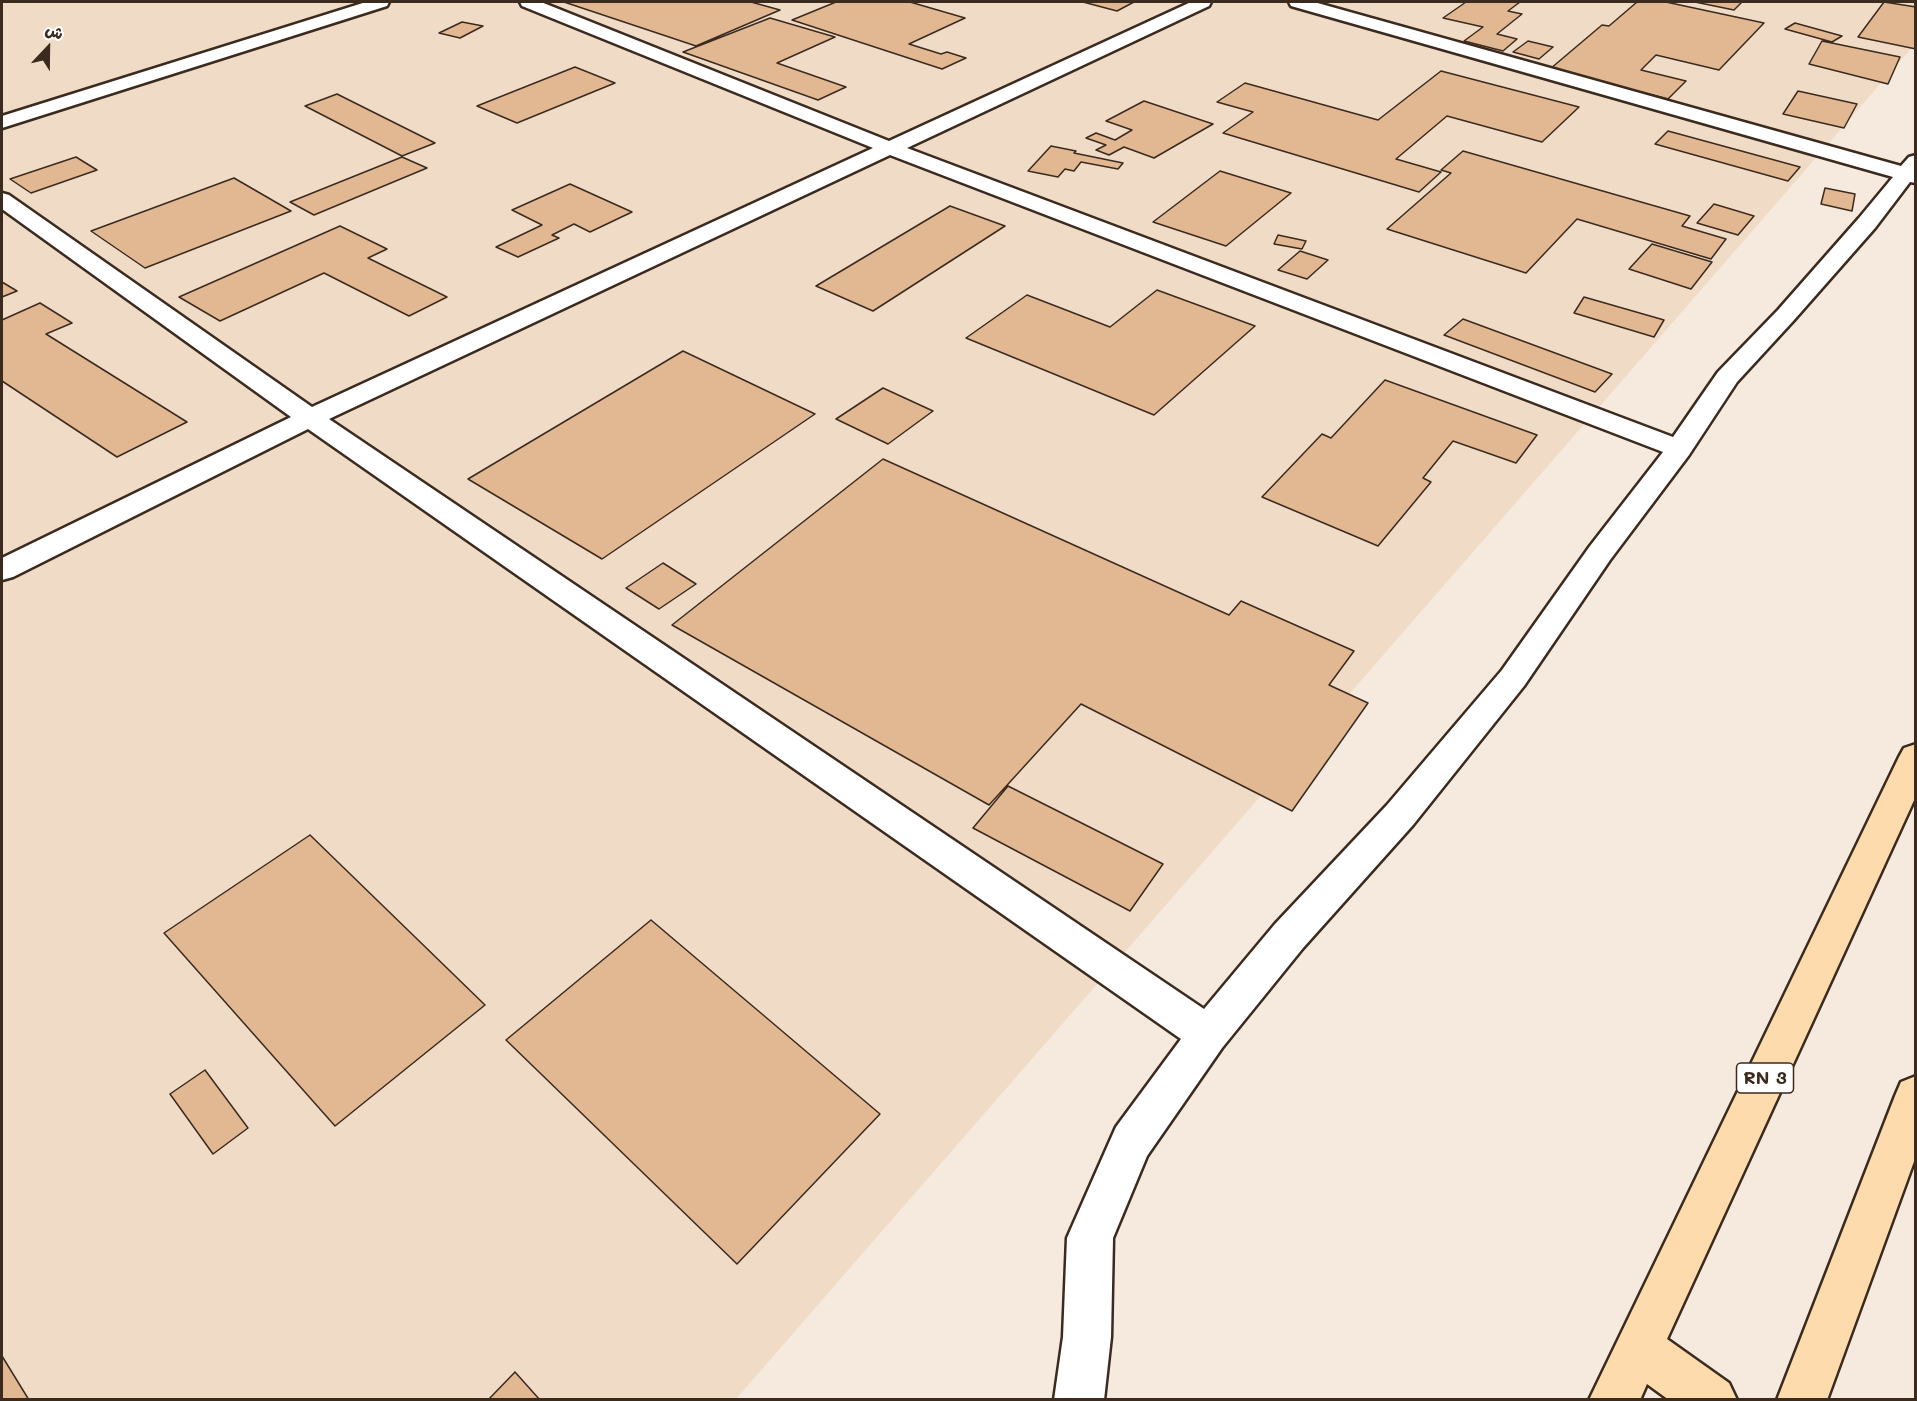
<!DOCTYPE html>
<meta charset="utf-8">
<style>
body{margin:0}
#map{position:relative;width:1917px;height:1401px;overflow:hidden;background:#f6eade;font-family:Mali,"Playpen Sans Arabic",sans-serif}
canvas{display:block}
.frame{position:absolute;inset:0;border:3px solid #3b2a1e;pointer-events:none}
.north{position:absolute;left:18px;top:18px;width:60px;height:60px;-webkit-text-stroke:4px #fff;paint-order:stroke;rotate:22deg;font-size:16px;font-weight:700;line-height:24px;text-align:center;color:#3b2a1e}
.north::after{content:'';display:block;margin:auto;width:21px;height:27px;background:#3b2a1e;clip-path:polygon(50% 0,100% 100%,50% 72%,0 100%)}
</style>
<div id="map">
<canvas width="1917" height="1401"></canvas>
<div class="frame"></div>
<div class="north">ش</div>
</div>
<script>
const c = document.querySelector('canvas').getContext('2d');
c.lineJoin = 'round';
function fill(path, color) {
  c.fillStyle = color;
  c.fill(path, 'evenodd');
}
function toPath(rows) {
  const path = new Path2D();
  for (const r of rows) {
    path.moveTo(r[0], r[1]);
    for (let i = 2; i < r.length; i += 2) path.lineTo(r[i], r[i + 1]);
  }
  return path;
}
function trace(path, color, width, dash) {
  c.strokeStyle = color;
  c.lineWidth = width;
  c.lineCap = dash ? 'butt' : 'round';
  c.setLineDash(dash || []);
  c.stroke(path);
}
function label(font, color, halo, rows, align = 'center') {
  c.font = font + ' Mali,sans-serif';
  c.lineWidth = 5;
  c.setLineDash([]);
  c.textBaseline = 'middle';
  c.strokeStyle = halo;
  c.fillStyle = color;
  for (const [text, x, y, turn = 0] of rows) {
    c.save();
    c.translate(x, y);
    c.rotate((+turn || 0) * Math.PI / 180);
    c.textAlign = isNaN(turn) ? turn : align;
    if (halo) c.strokeText(text, 0, 0);
    c.fillText(text, 0, 0);
    c.restore();
  }
}
fill(toPath([
 [2,2,1915,2,1915,44,736,1399,2,1400]
]), '#f0dbc7');
const building = toPath([
 [564,2,751,2,780,10,696,46,564,2],
 [836,2,910,2,965,18,909,44,941,54,947,52,966,58,942,69,792,20,836,2],
 [1083,2,1134,2,1117,11,1083,2],
 [1466,2,1520,2,1508,11,1522,14,1497,34,1517,39,1503,51,1464,41,1483,27,1443,18,1466,2],
 [1637,2,1666,2,1764,23,1719,70,1656,55,1641,70,1686,81,1668,99,1550,69,1602,25,1609,26,1637,2],
 [1695,2,1742,2,1734,10,1695,2],
 [1884,2,1916,7,1916,49,1858,37,1884,2],
 [770,18,835,37,777,63,846,87,818,100,683,52,770,18],
 [462,22,483,26,460,38,439,33,462,22],
 [1795,23,1842,36,1832,42,1785,29,1795,23],
 [1528,41,1553,47,1539,59,1513,52,1528,41],
 [1822,41,1900,57,1888,84,1809,64,1822,41],
 [575,67,615,83,517,123,477,106,575,67],
 [1441,71,1579,107,1542,142,1447,116,1396,159,1441,172,1419,192,1223,133,1253,112,1217,102,1245,83,1378,120,1441,71],
 [1798,91,1857,104,1844,128,1783,114,1798,91],
 [337,94,435,143,402,156,305,106,337,94],
 [1144,101,1213,124,1154,158,1124,147,1109,155,1096,150,1106,145,1086,138,1096,133,1115,140,1132,130,1106,121,1144,101],
 [1668,131,1800,167,1788,181,1655,144,1668,131],
 [1051,146,1076,151,1074,153,1123,163,1118,169,1081,162,1074,171,1065,169,1058,177,1028,171,1051,146],
 [1463,151,1690,216,1682,226,1726,239,1711,259,1577,219,1526,273,1387,229,1451,173,1441,170,1463,151],
 [76,157,97,170,31,193,10,179,76,157],
 [402,157,427,168,314,215,290,202,402,157],
 [1220,171,1291,193,1226,246,1153,222,1220,171],
 [234,178,291,211,145,268,91,231,234,178],
 [570,184,632,212,590,232,574,224,552,235,559,238,518,257,496,247,542,225,512,210,570,184],
 [1825,188,1855,194,1852,211,1821,204,1825,188],
 [1714,204,1754,216,1738,235,1697,223,1714,204],
 [950,206,1005,226,873,311,816,286,950,206],
 [340,226,387,249,368,258,447,297,409,316,324,273,220,321,179,297,340,226],
 [1278,235,1306,241,1302,249,1274,244,1278,235],
 [1652,244,1712,262,1691,289,1629,269,1652,244],
 [1300,251,1328,260,1307,279,1278,270,1300,251],
 [2,282,17,291,2,297,2,282],
 [1157,290,1255,326,1154,415,966,338,1027,295,1110,327,1157,290],
 [1584,297,1664,320,1654,337,1574,313,1584,297],
 [40,303,72,323,46,334,187,422,117,457,2,381,2,320,40,303],
 [1463,319,1612,374,1595,392,1444,335,1463,319],
 [683,351,815,414,602,559,468,479,683,351],
 [1385,380,1537,435,1516,463,1453,441,1423,478,1431,482,1378,546,1262,497,1322,434,1331,438,1385,380],
 [883,388,933,411,888,444,836,419,883,388],
 [883,459,1229,615,1241,601,1354,651,1329,685,1368,703,1292,811,1081,704,989,805,672,625,883,459],
 [663,563,696,584,659,609,626,588,663,563],
 [1008,786,1163,864,1130,911,973,828,1008,786],
 [310,835,485,1005,335,1126,164,933,310,835],
 [651,920,880,1114,737,1264,506,1040,651,920],
 [205,1070,248,1128,213,1154,170,1094,205,1070],
 [2,1356,29,1400,2,1400,2,1356],
 [515,1372,540,1400,488,1400,515,1372]
]);
fill(building, '#e1b891');
trace(building, '#3b2a1e', 1.5);
const minor = toPath([
 [366,2,389,2,387,6,2,128,2,116,366,2],
 [520,2,541,2,889,141,1191,2,1211,2,1209,6,907,148,1673,437,1718,372,1778,310,1859,218,1893,177,1291,6,1289,2,1314,2,1901,166,1909,157,1916,155,1916,183,1910,182,1875,228,1794,320,1737,382,1689,455,1610,560,1524,686,1413,825,1303,948,1222,1048,1147,1156,1113,1238,1111,1337,1104,1400,1054,1400,1063,1337,1067,1238,1116,1127,1181,1039,308,429,13,577,2,580,2,558,291,417,2,209,2,193,9,195,312,407,873,148,522,6,520,2],
 [890,155,1663,452,1590,546,1502,670,1387,805,1275,924,1204,1009,329,419,890,155]
]);
const highway = toPath([
 [1916,744,1916,796,1667,1339,1729,1383,1737,1400,1669,1400,1647,1384,1640,1400,1589,1400,1899,757,1904,748,1916,744],
 [1916,1076,1916,1156,1827,1400,1777,1400,1895,1096,1901,1082,1916,1076]
]);
trace(minor, '#3b2a1e', 5);
trace(highway, '#3b2a1e', 5);
fill(minor, '#fff');
fill(highway, '#fddbac');
for (const [x, y, w] of [
 [1765,1078,57]
]) {
  const box = new Path2D();
  box.roundRect(x - w / 2, y - 15, w, 30, 4.5);
  c.fillStyle = '#fff';
  c.fill(box);
  trace(box, '#3b2a1e', 1.5);
}
label('bold 18px', '#3b2a1e', null, [
 ["RN 3",1765,1078]
]);
</script>
